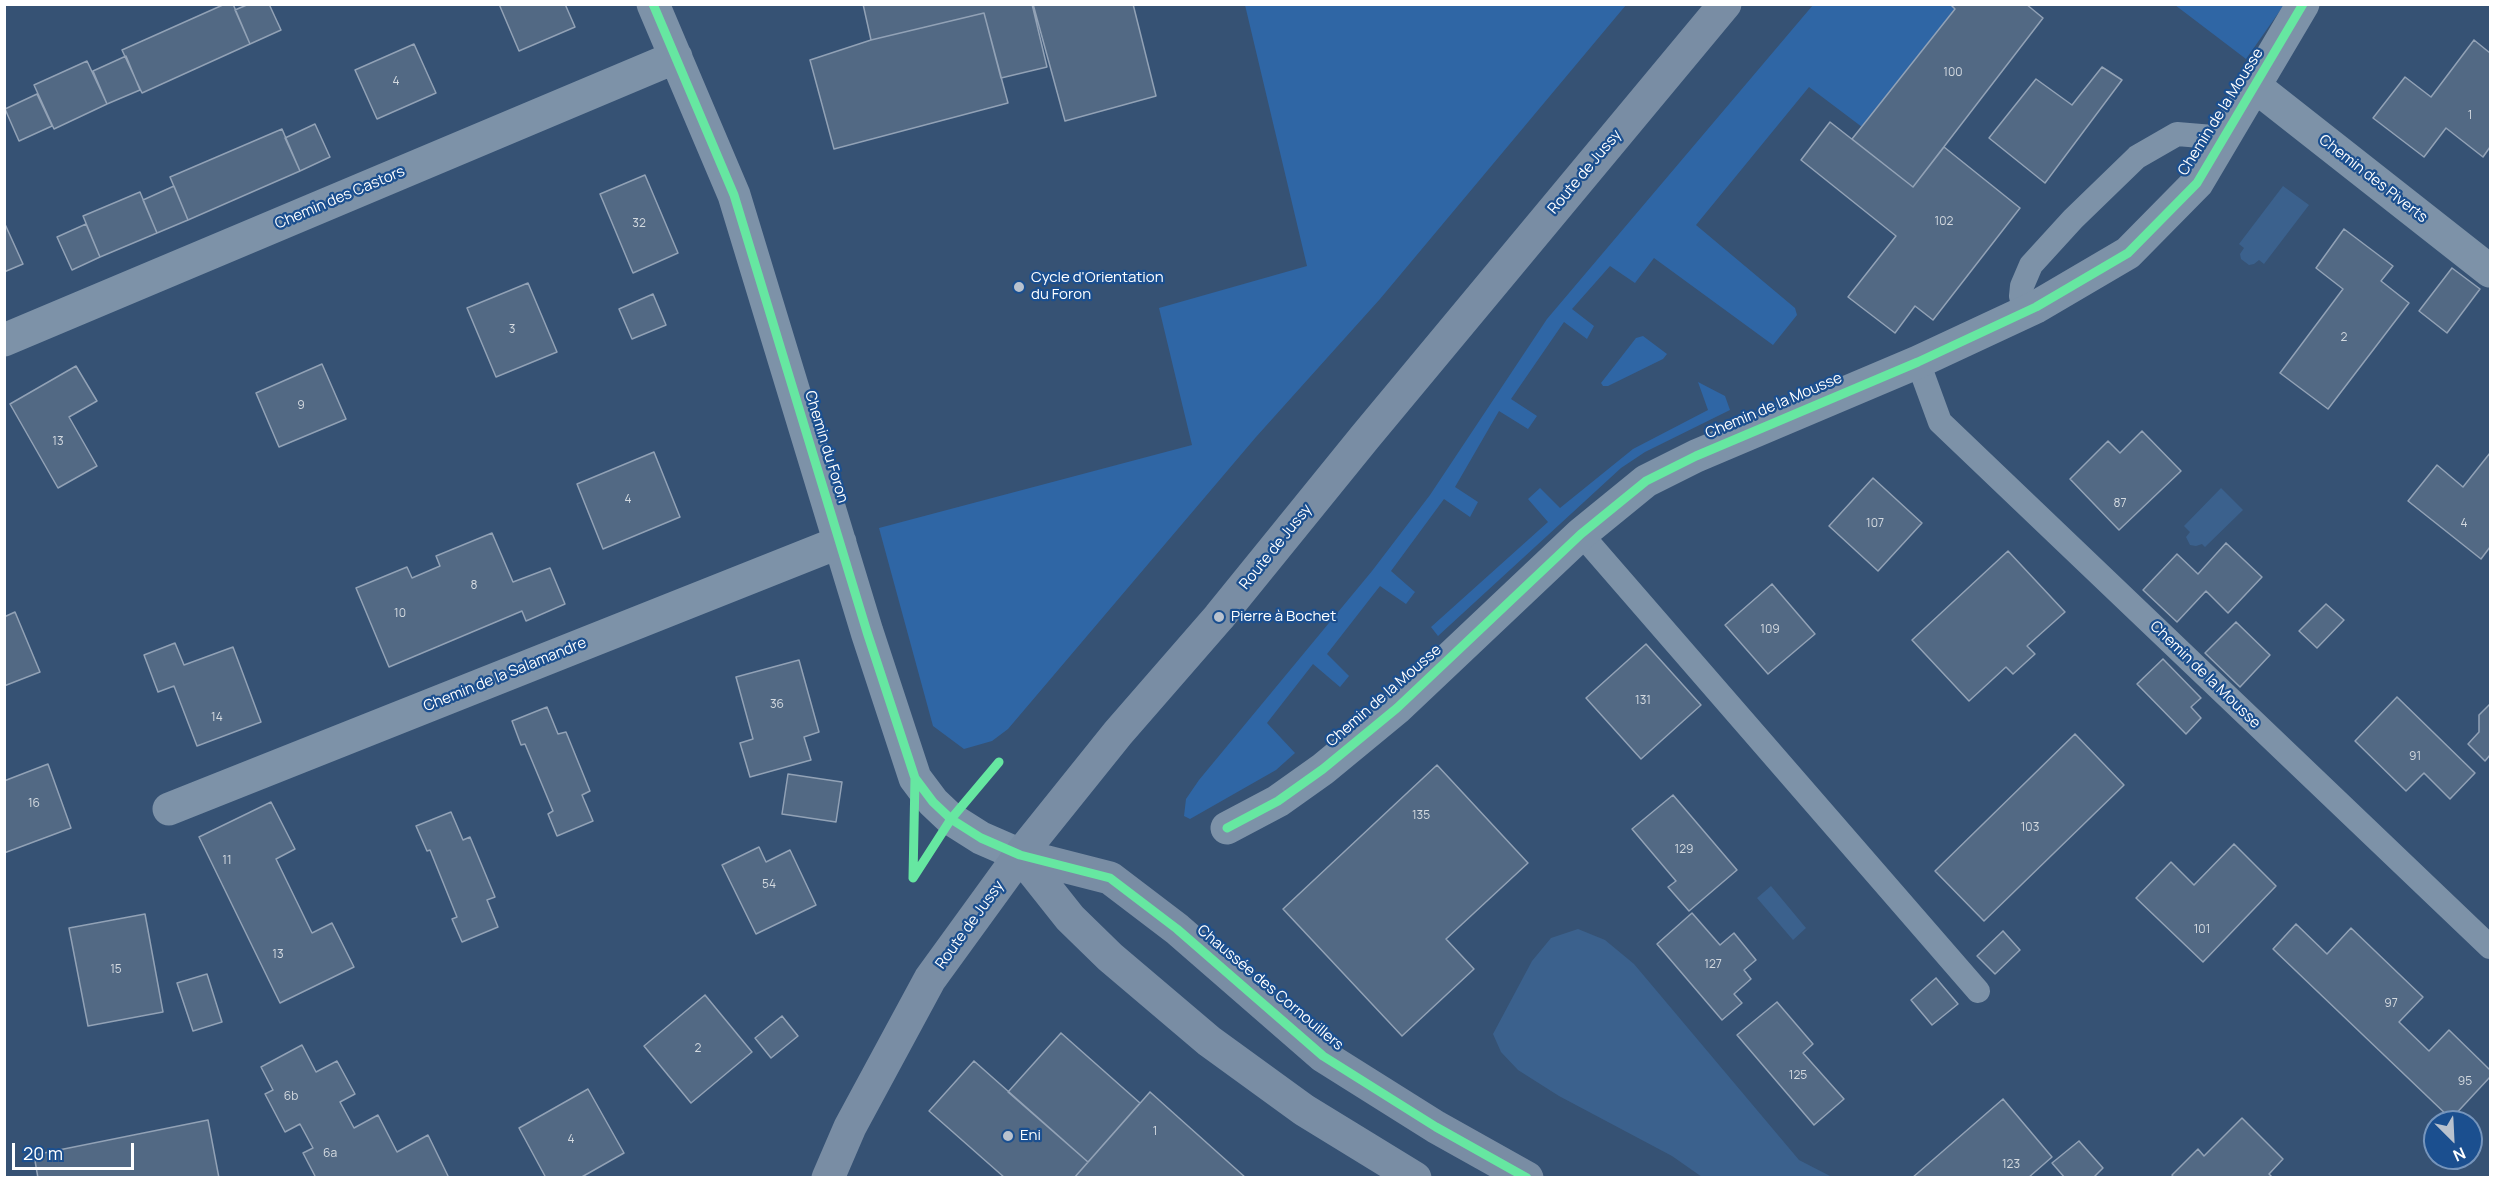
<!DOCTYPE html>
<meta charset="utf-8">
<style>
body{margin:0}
#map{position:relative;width:2495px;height:1182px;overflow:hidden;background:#365274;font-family:Manrope,sans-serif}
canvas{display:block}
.frame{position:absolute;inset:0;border:6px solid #fff;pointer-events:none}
.north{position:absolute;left:2423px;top:1110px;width:60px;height:60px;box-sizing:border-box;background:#1b4f8f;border:2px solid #7695bc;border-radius:50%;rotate:156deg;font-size:16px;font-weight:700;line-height:24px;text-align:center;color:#fff}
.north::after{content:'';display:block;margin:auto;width:21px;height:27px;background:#b9c2ce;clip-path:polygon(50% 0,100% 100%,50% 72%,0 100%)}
.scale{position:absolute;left:12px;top:1143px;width:122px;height:27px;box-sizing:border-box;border:3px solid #fff;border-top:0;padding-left:8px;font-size:18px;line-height:21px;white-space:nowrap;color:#fff;-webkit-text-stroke:4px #1b4f8f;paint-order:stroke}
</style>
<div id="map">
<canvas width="2495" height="1182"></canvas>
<div class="frame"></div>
<div class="north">N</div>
<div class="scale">20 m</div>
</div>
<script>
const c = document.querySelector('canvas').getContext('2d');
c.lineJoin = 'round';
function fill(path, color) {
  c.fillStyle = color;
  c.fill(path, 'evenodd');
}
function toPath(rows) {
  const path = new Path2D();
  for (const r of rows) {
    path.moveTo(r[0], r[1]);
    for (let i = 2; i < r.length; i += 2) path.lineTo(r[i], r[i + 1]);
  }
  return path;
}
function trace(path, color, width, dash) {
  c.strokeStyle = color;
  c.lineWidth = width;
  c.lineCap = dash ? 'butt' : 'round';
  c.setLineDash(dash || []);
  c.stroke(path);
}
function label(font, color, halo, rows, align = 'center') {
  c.font = font + ' Manrope,sans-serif';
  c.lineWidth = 4.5;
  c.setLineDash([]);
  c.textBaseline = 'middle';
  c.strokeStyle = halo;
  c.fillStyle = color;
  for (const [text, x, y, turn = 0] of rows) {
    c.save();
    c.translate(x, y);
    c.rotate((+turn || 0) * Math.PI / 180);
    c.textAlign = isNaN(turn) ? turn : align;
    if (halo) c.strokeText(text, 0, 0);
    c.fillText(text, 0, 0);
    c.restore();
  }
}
fill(toPath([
 [1950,4,1955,9,1862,127,1809,87,1696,225,1795,308,1797,315,1773,345,1654,258,1635,283,1610,266,1572,309,1594,326,1587,339,1564,322,1511,399,1537,416,1528,429,1499,411,1455,487,1478,502,1470,517,1444,499,1391,571,1415,592,1406,604,1380,586,1327,654,1349,676,1340,687,1313,664,1267,723,1295,753,1276,770,1190,819,1184,816,1186,799,1199,780,1372,571,1430,495,1547,319,1813,5],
 [1245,5,1626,5,1380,299,1256,437,1008,729,992,741,964,749,933,726,879,528,1192,445,1159,308,1307,266],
 [2175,5,2284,5,2246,59],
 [1643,336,1667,354,1663,359,1608,386,1603,386,1601,383,1636,338],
 [1698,382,1725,396,1730,410,1645,452,1621,468,1438,636,1431,627,1548,522,1528,499,1540,488,1560,508,1633,449,1708,410]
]), '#2f66a5');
fill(toPath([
 [2283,186,2309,205,2264,264,2259,260,2254,264,2249,265,2241,259,2240,254,2244,248,2239,244],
 [2221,488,2243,510,2205,547,2202,544,2196,546,2190,545,2186,537,2190,532,2184,526],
 [1771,886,1806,928,1793,940,1757,898],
 [1578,929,1605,940,1634,964,1799,1160,1832,1177,1702,1177,1672,1156,1559,1096,1518,1070,1501,1052,1493,1034,1532,961,1551,938]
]), '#3b618d');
const building = toPath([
 [225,4,233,4,250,44,142,93,122,50,225,4],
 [249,4,269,4,281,30,250,44,235,10,249,4],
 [499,4,565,4,575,27,519,51,499,4],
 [863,4,1032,4,1047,67,1001,78,984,13,871,40,863,4],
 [1033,4,1133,4,1156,96,1065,121,1033,4],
 [1950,4,2026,4,2043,18,1913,187,1852,139,1955,9,1950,4],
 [984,13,1008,103,834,149,810,60,871,40,984,13],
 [2474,40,2490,53,2490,147,2483,157,2446,128,2424,157,2373,118,2405,77,2431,97,2474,40],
 [414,44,436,93,377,119,355,70,414,44],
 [126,56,140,90,107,104,93,71,126,56],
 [87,61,107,104,54,129,34,85,87,61],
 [2102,67,2122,80,2045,183,1989,138,2036,79,2072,105,2102,67],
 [37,94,52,126,19,141,5,109,37,94],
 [1830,122,1913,187,1944,147,2020,208,1933,320,1915,306,1895,333,1848,297,1896,236,1801,160,1830,122],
 [315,124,330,157,300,171,285,138,315,124],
 [282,129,300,171,188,220,170,177,282,129],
 [645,175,678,253,633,273,600,194,645,175],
 [174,186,188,220,157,233,143,200,174,186],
 [140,192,157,233,100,257,83,216,140,192],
 [4,222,23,264,4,272,4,222],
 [86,224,100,257,72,270,57,237,86,224],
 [2344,229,2393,266,2381,281,2409,303,2328,409,2280,373,2343,289,2316,268,2344,229],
 [2452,268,2480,289,2447,333,2419,311,2452,268],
 [528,283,557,352,496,377,467,308,528,283],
 [653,294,666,325,632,339,619,309,653,294],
 [322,364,346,419,279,447,256,393,322,364],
 [76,366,97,401,69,417,97,466,58,488,10,404,76,366],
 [2142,431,2181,471,2119,530,2070,479,2108,441,2120,453,2142,431],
 [654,452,680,517,603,549,577,484,654,452],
 [2490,453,2490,547,2481,559,2408,501,2437,465,2463,487,2490,453],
 [1873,478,1922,523,1878,571,1829,526,1873,478],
 [492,533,513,582,550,568,565,604,526,621,522,611,389,667,356,588,407,567,412,578,440,566,436,556,492,533],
 [2226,543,2262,577,2228,613,2206,591,2177,622,2143,590,2177,554,2198,574,2226,543],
 [2008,551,2065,612,2027,646,2035,654,2013,674,2006,667,1969,701,1912,640,2008,551],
 [1772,584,1815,634,1768,674,1725,625,1772,584],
 [2326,604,2344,620,2317,648,2299,631,2326,604],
 [15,612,40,672,4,686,4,617,15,612],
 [2236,622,2270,655,2240,687,2205,653,2236,622],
 [175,643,184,665,233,647,261,722,197,746,174,686,158,692,144,655,175,643],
 [1646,644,1701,705,1641,759,1586,698,1646,644],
 [2163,659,2201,698,2191,707,2201,718,2186,734,2137,684,2163,659],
 [799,660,819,732,804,737,811,760,750,777,740,743,753,739,736,677,799,660],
 [2397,697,2475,773,2450,799,2424,773,2406,791,2355,741,2397,697],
 [2490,704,2490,755,2485,761,2468,744,2479,732,2479,715,2490,704],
 [547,707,558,734,566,732,590,791,582,795,593,821,557,836,548,814,553,811,525,744,521,745,512,721,547,707],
 [2075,734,2124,785,1984,921,1935,871,2075,734],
 [48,764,71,828,4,853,4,781,48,764],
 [1437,765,1528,863,1446,939,1474,969,1402,1036,1283,909,1437,765],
 [788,774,842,782,836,822,782,814,788,774],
 [1673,795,1737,870,1689,911,1668,887,1676,881,1632,829,1673,795],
 [271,802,295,849,276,859,312,933,332,923,354,967,280,1003,199,837,271,802],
 [451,812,463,840,470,837,495,897,487,900,498,927,462,942,452,919,457,917,430,850,427,851,416,826,451,812],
 [2234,844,2276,886,2203,962,2136,898,2171,862,2194,885,2234,844],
 [759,847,766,862,790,850,816,905,756,934,722,865,759,847],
 [1692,913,1720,945,1734,933,1756,960,1744,970,1751,979,1734,994,1742,1003,1722,1020,1657,944,1692,913],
 [145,914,163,1012,88,1026,69,928,145,914],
 [2296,924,2327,954,2351,928,2423,997,2399,1022,2429,1051,2449,1030,2490,1070,2490,1077,2451,1119,2273,949,2296,924],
 [2003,931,2020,950,1995,974,1977,956,2003,931],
 [207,974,222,1022,193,1031,177,983,207,974],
 [1936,978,1958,1004,1932,1025,1911,1000,1936,978],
 [705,995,752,1052,691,1103,644,1046,705,995],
 [1777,1002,1813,1044,1803,1053,1844,1099,1814,1125,1737,1035,1777,1002],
 [782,1016,798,1036,771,1058,755,1038,782,1016],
 [1061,1033,1140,1103,1088,1162,1008,1092,1061,1033],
 [302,1045,316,1072,337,1061,355,1094,340,1102,354,1128,378,1115,397,1152,428,1135,449,1178,316,1178,303,1153,313,1148,300,1124,285,1132,265,1094,273,1090,261,1067,302,1045],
 [974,1061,1088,1162,1074,1178,1005,1178,929,1111,974,1061],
 [588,1089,624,1153,580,1178,546,1178,519,1128,588,1089],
 [1150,1092,1246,1178,1074,1178,1150,1092],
 [2003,1099,2052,1157,2028,1178,1912,1178,2003,1099],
 [2242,1118,2283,1159,2269,1174,2273,1178,2174,1178,2172,1175,2198,1149,2204,1156,2242,1118],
 [208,1120,219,1178,38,1178,34,1155,208,1120],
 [2079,1141,2103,1168,2093,1178,2065,1178,2052,1163,2079,1141]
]);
fill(building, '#526984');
trace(building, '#92a2b6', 1.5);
trace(toPath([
 [2025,312,2021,296,2022,286,2031,265,2073,219,2137,157,2177,134,2225,138],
 [1918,362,1940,422,2490,947],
 [1581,534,1978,991]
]), '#7d92a8', 24);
trace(toPath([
 [653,4,734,195,867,632,915,778,933,802,951,819,981,838,1020,855],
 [2256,87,2490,271],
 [4,340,676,57],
 [169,809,840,542],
 [1227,828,1278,801,1323,769,1397,708,1581,534,1646,481,1696,456,1918,362,2036,307,2128,253,2197,183,2303,4]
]), '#7d92a8', 33);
trace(toPath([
 [1020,855,1110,878,1177,929,1323,1056,1436,1127,1527,1178],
 [1020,855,1070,918,1110,957,1209,1041,1304,1110,1415,1178],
 [828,1178,850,1127,930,979,1020,855,1118,733,1219,617,1365,437,1725,4]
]), '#798da4', 33);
trace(toPath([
 [653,4,734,195,867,632,915,778,933,802,951,819,981,838,1020,855,1110,878,1177,929,1323,1056,1436,1127,1527,1178],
 [1227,828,1278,801,1323,769,1397,708,1581,534,1646,481,1696,456,1918,362,2036,307,2128,253,2197,183,2303,4],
 [913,878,951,819,999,762],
 [913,878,915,778]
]), '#66e7a1', 9);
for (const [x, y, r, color] of [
 [1019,287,6,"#b9c2ce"],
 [1219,617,6,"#b9c2ce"],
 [1008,1136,6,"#b9c2ce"]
]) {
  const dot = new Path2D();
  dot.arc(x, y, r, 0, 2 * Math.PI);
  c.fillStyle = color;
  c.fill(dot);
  trace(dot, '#1b4f8f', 2);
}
label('12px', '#d4dae0', null, [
 ["100",1953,73],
 ["4",396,82],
 ["1",2470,116],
 ["102",1944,222],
 ["32",639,224],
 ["3",512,330],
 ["2",2344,338],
 ["9",301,406],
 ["13",58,442],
 ["4",628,500],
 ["87",2120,504],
 ["107",1875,524],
 ["4",2464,524],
 ["8",474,586],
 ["10",400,614],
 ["109",1770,630],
 ["131",1643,701],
 ["36",777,705],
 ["14",217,718],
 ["91",2415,757],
 ["16",34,804],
 ["135",1421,816],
 ["103",2030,828],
 ["129",1684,850],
 ["11",227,861],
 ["54",769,885],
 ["101",2202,930],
 ["13",278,955],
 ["127",1713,965],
 ["15",116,970],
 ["97",2391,1004],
 ["2",698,1049],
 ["125",1798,1076],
 ["95",2465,1082],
 ["6b",291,1097],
 ["1",1155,1132],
 ["4",571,1140],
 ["6a",330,1154],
 ["123",2011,1165]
]);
label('15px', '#fff', '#1b4f8f', [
 ["Chemin de la Mousse",2221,112,-58],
 ["Route de Jussy",1585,172,-50],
 ["Chemin des Piverts",2373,179,38],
 ["Chemin des Castors",340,198,-23],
 ["Chemin de la Mousse",1774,406,-23],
 ["Chemin du Foron",826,447,73],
 ["Route de Jussy",1276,547,-51],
 ["Chemin de la Salamandre",505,675,-22],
 ["Chemin de la Mousse",2205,675,44],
 ["Chemin de la Mousse",1384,696,-41],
 ["Route de Jussy",970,925,-54],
 ["Chaussée des Cornouillers",1270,988,40]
]);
label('15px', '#fff', '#1b4f8f', [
 ["Cycle d'Orientation",1031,278],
 ["du Foron",1031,295],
 ["Pierre à Bochet",1231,617],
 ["Eni",1020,1136]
], 'left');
</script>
